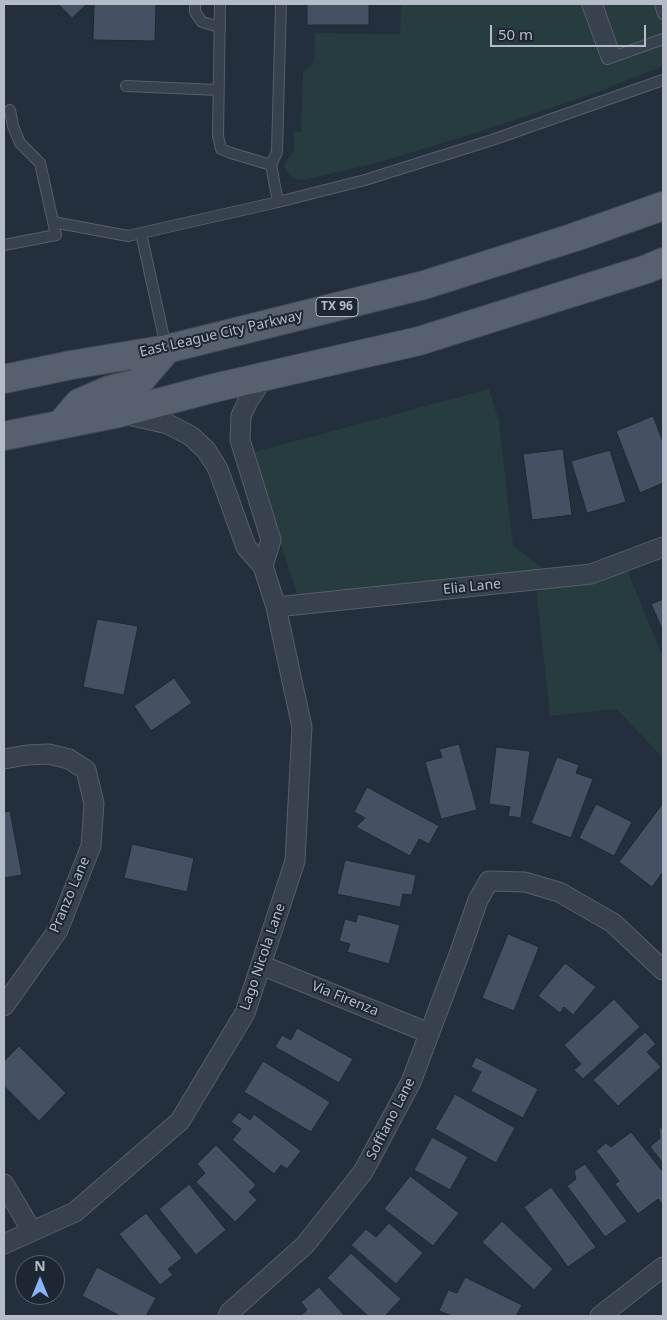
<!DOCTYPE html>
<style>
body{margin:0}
#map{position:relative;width:667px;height:1320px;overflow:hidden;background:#242f3e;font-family:"Noto Sans",sans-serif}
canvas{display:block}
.frame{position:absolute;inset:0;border:5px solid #b4bcc9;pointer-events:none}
.north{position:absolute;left:15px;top:1255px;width:50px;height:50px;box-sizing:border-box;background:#1d2633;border:1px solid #59626f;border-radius:50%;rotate:0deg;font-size:14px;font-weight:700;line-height:20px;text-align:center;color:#b4bcc9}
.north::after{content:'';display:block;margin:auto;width:18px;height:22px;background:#8ab4f8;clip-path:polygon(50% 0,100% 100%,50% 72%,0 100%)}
.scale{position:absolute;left:490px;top:25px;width:156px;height:22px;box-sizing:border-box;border:2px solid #b4bcc9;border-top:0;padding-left:6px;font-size:15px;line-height:18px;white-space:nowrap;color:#b4bcc9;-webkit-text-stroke:4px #1d2633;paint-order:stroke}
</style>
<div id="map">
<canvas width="667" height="1320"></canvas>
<div class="frame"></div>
<div class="north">N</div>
<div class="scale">50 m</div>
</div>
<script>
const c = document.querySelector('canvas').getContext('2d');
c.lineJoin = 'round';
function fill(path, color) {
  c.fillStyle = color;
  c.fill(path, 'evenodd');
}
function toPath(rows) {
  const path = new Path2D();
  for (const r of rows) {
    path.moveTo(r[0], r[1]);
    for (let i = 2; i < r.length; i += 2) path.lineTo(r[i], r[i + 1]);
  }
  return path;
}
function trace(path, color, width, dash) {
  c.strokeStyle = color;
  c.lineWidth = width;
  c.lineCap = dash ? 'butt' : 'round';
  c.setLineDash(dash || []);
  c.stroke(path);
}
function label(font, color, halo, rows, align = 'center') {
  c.font = font + ' "Noto Sans",sans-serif';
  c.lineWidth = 4;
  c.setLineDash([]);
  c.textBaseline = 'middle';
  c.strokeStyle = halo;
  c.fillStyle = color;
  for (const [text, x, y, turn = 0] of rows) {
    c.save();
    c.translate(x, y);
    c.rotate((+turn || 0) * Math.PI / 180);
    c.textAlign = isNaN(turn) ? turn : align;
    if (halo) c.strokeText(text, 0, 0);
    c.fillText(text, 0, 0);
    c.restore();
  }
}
fill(toPath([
 [401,4,663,4,663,66,595,93,469,135,380,162,303,180,296,179,289,175,285,167,285,163,294,151,294,132,301,132,303,73,314,62,315,33,400,34],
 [489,389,499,421,513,546,564,584,627,570,663,657,663,758,617,709,550,716,536,587,319,610,304,615,251,453]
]), '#263c3f');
const building = toPath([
 [58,4,84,4,86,5,72,18,58,4],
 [94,4,156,4,155,41,93,40,94,4],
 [307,4,369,4,369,25,307,25,307,4],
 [653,416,663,442,663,483,640,493,616,431,653,416],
 [563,449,572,515,532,520,523,454,563,449],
 [610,450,626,502,587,513,571,461,610,450],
 [663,599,663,631,651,604,663,599],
 [97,619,138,626,124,695,83,687,97,619],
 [174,678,192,703,151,731,134,706,174,678],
 [459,744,477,810,441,819,425,762,442,757,439,749,459,744],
 [496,747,530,751,521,818,508,816,510,807,489,804,496,747],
 [557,757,579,765,576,773,593,779,571,838,531,823,557,757],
 [367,787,439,826,429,844,419,839,410,856,356,827,365,818,354,812,367,787],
 [663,803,663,872,652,887,619,862,663,803],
 [596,804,632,822,614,856,579,838,596,804],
 [10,811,22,875,4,878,4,812,10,811],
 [132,844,194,858,187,892,124,878,132,844],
 [345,860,416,875,412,895,403,894,400,907,337,894,345,860],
 [358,914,400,925,389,964,347,952,350,944,339,941,345,919,356,922,358,914],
 [508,934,539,947,514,1011,482,998,508,934],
 [565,963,596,987,573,1015,564,1007,560,1013,538,996,565,963],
 [614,999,640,1027,583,1079,574,1070,581,1064,564,1045,614,999],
 [297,1028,353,1059,339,1083,275,1047,282,1035,291,1040,297,1028],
 [645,1032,656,1044,647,1052,661,1067,618,1106,593,1080,645,1032],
 [19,1046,66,1093,39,1121,4,1086,4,1061,19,1046],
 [476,1057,538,1089,523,1118,471,1091,481,1072,471,1067,476,1057],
 [263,1061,330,1102,311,1132,244,1092,263,1061],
 [455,1094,515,1128,496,1163,435,1129,455,1094],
 [239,1112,250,1120,254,1114,301,1151,287,1169,281,1165,274,1174,232,1140,241,1129,231,1122,239,1112],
 [659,1127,663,1129,663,1163,650,1147,660,1138,659,1127],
 [631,1132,663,1172,663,1205,658,1199,638,1214,615,1184,619,1181,596,1151,606,1143,611,1147,631,1132],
 [432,1137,468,1157,450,1190,414,1170,432,1137],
 [216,1145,256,1185,249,1192,257,1200,235,1222,196,1182,205,1173,197,1164,216,1145],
 [585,1164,627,1221,605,1237,567,1186,576,1179,574,1171,585,1164],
 [410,1176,459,1213,433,1246,384,1209,410,1176],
 [189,1184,226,1230,196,1255,159,1209,189,1184],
 [551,1187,596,1247,568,1267,524,1207,551,1187],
 [146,1213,182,1258,168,1269,173,1275,160,1285,119,1234,146,1213],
 [502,1221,553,1269,534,1290,482,1242,502,1221],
 [389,1223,423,1253,396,1284,351,1245,366,1229,376,1237,389,1223],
 [351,1253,401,1299,385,1316,368,1316,327,1278,351,1253],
 [97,1267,156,1298,146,1316,120,1316,82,1296,97,1267],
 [465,1277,522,1305,516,1316,452,1316,439,1311,448,1290,457,1293,465,1277],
 [319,1287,345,1316,300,1316,307,1310,301,1302,319,1287]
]);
fill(building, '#455162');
trace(building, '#1f2835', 1);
const service = toPath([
 [195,4,195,12,202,22,220,27],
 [220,4,218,136,221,149,231,153,271,165],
 [587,4,607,59,663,39],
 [597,4,615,55],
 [660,4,663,14],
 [126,86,218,90],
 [278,202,271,165,277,152,281,4],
 [53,222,128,236,278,202,365,180,492,140,663,80],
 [141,233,166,347],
 [4,245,56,235,40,163,20,143,13,126,10,110]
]);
const minor = toPath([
 [263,566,271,540,240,440,241,416,248,401,264,377],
 [276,607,591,574,663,547],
 [4,759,27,755,49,754,69,759,86,770,94,803,91,846,58,930,4,1006],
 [261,965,429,1033],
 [4,1184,32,1231],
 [4,1244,75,1212,180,1121,245,1013,295,861,302,727,276,607,263,566,246,547,218,469,206,450,191,436,168,424,124,414],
 [228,1316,230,1312,305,1245,363,1172,411,1082,460,952,478,900,489,881,525,882,559,892,613,923,663,970],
 [600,1316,663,1267]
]);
const primary = toPath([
 [4,379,71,365,167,349,424,285,575,237,663,206],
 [61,424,79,403,109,390,138,383,167,349],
 [4,436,119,413,214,388,419,341,647,269,663,262]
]);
trace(service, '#565f6c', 12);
trace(minor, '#565f6c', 21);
trace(primary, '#414a57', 30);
trace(service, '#38414e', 10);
trace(minor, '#38414e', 19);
trace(primary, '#56606e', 28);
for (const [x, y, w] of [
 [337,307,42]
]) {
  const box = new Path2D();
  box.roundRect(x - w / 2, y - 9.5, w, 19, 4);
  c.fillStyle = '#1d2633';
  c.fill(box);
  trace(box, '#b4bcc9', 1);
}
label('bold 12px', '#b4bcc9', null, [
 ["TX 96",337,307]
]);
label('14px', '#b4bcc9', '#1d2633', [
 ["East League City Parkway",221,334,-13],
 ["Elia Lane",472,587,-6],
 ["Pranzo Lane",70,895,-67],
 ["Lago Nicola Lane",263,957,-71],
 ["Via Firenza",345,999,22],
 ["Soffiano Lane",391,1119,-63]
]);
</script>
